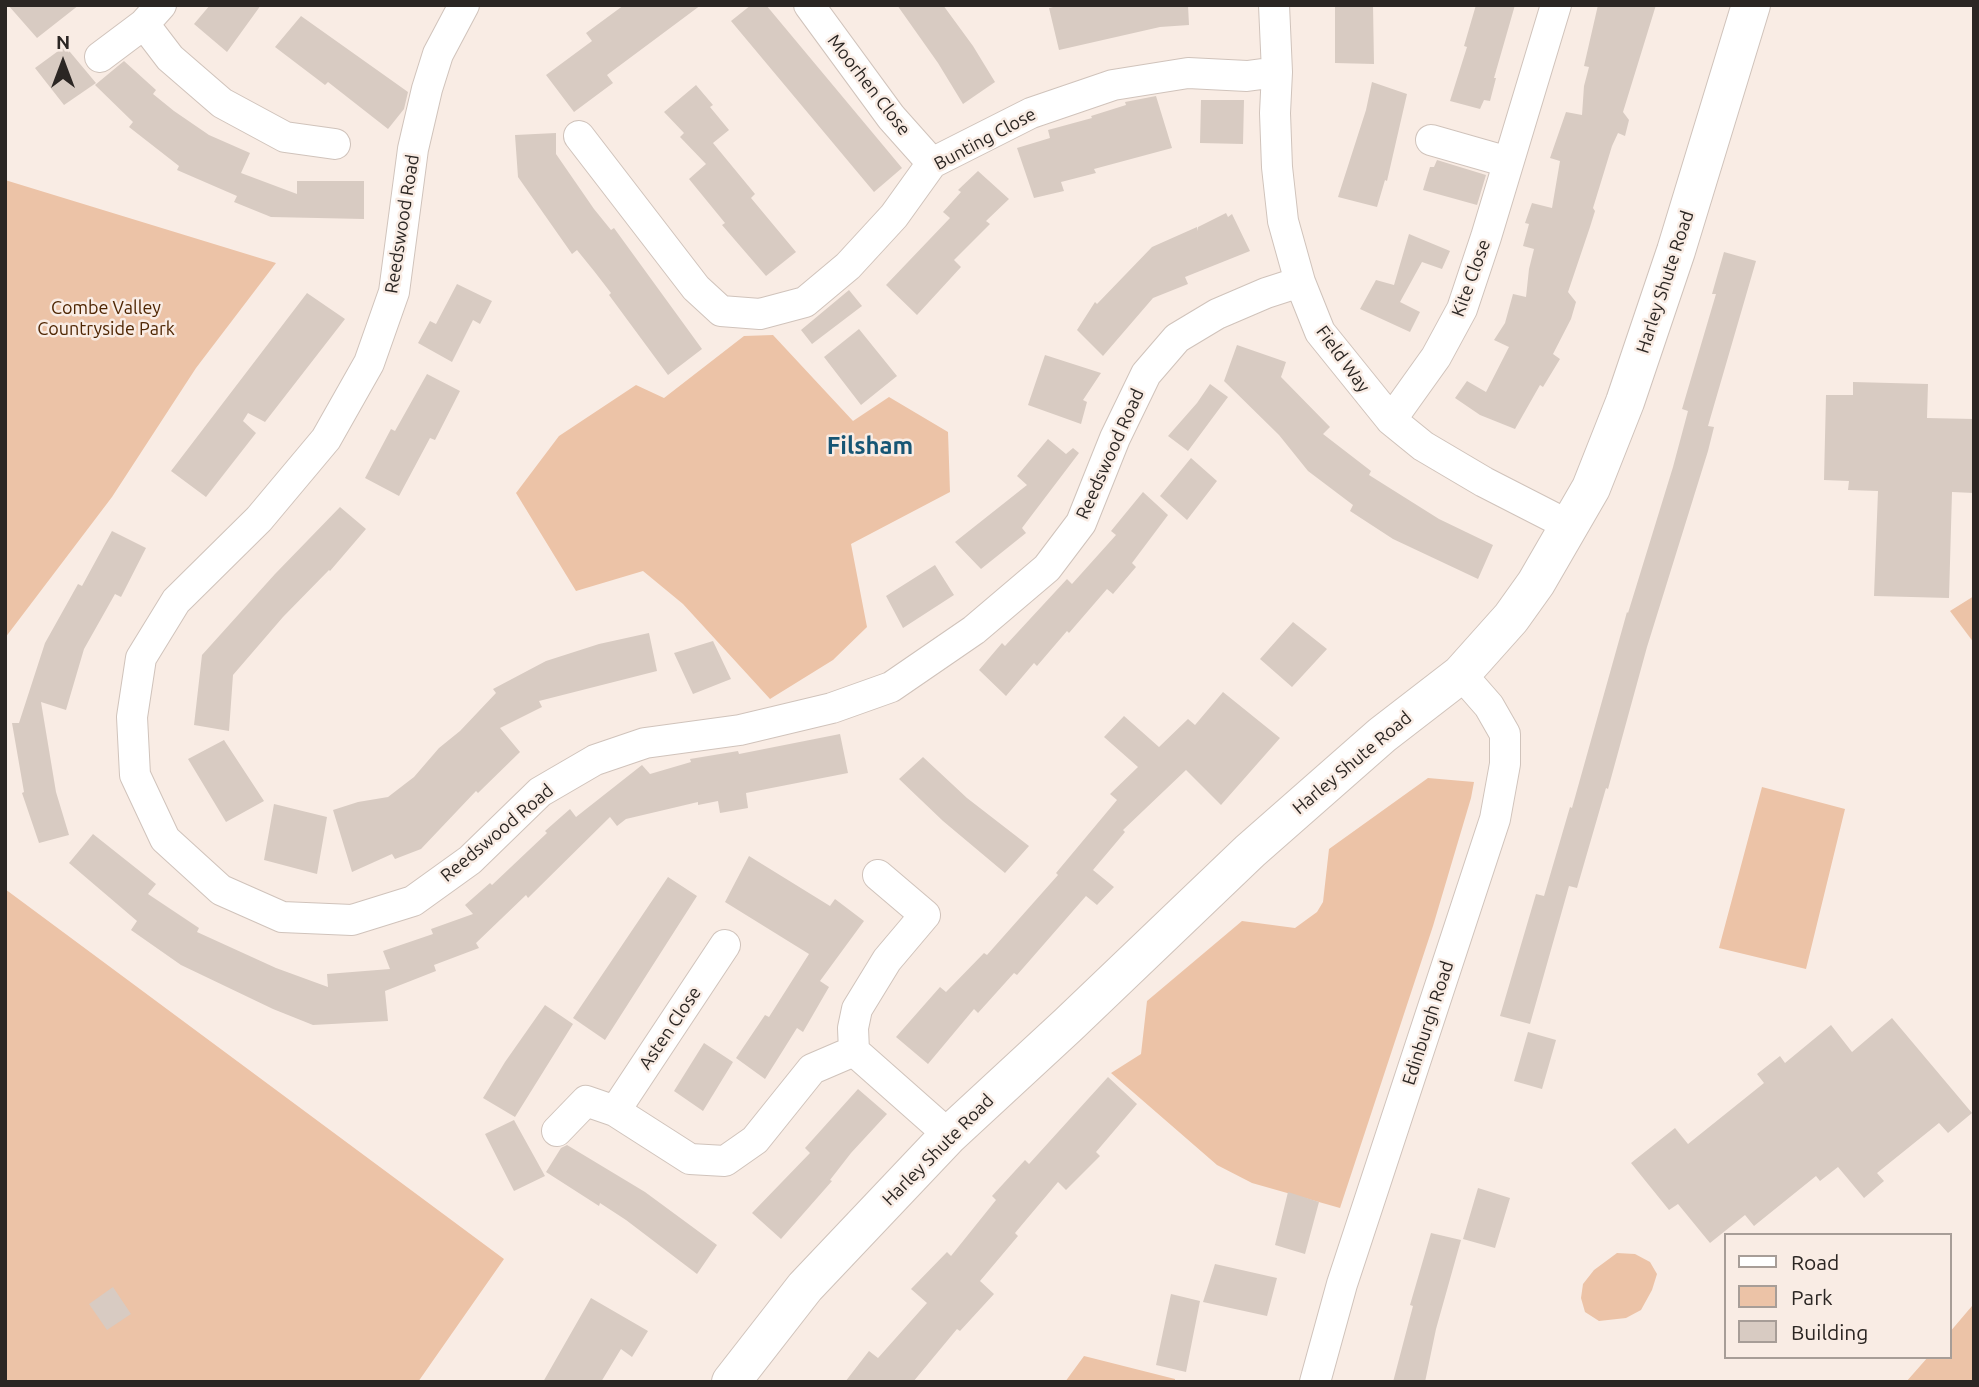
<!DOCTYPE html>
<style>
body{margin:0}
#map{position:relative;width:1979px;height:1387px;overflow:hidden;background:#f9ece4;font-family:Ubuntu,sans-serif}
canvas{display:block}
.frame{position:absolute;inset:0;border:7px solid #2b2623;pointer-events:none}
.legend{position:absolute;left:1724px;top:1233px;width:228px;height:126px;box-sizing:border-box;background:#f9ece4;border:2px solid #a79d97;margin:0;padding:9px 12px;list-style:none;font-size:21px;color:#2b2623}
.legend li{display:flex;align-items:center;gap:14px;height:35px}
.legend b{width:35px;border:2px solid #a79d97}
.north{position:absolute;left:28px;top:28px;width:70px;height:70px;-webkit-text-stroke:5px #f9ece4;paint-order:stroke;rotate:0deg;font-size:19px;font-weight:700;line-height:28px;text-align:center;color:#2b2623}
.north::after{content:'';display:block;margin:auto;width:24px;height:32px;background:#2b2623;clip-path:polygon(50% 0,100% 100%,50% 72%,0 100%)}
</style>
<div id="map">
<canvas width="1979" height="1387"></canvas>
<div class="frame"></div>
<ul class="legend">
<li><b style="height:9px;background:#fff"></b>Road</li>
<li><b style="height:19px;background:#ecc3a7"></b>Park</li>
<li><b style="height:19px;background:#d8cbc2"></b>Building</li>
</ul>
<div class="north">N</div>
</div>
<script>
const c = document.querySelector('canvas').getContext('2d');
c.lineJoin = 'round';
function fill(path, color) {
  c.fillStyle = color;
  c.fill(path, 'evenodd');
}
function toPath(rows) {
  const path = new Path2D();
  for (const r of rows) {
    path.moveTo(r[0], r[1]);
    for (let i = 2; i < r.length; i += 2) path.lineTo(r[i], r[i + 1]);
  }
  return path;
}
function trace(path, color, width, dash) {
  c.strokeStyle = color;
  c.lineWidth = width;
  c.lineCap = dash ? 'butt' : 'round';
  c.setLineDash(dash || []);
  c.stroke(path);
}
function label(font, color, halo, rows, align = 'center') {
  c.font = font + ' Ubuntu,sans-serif';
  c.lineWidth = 5;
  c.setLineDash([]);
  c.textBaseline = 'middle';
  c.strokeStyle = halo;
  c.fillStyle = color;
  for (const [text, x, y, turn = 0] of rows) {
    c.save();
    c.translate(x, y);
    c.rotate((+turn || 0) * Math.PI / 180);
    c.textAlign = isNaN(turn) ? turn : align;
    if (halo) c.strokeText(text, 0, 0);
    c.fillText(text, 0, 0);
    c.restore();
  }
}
fill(toPath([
 [5,180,276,263,196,368,112,497,5,638],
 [773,335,853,421,889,397,948,432,950,492,851,544,867,627,833,660,770,699,683,604,643,571,576,591,516,493,559,436,636,385,664,398,744,336],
 [1974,596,1974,643,1950,611],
 [1428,778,1474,782,1471,798,1433,926,1340,1208,1252,1183,1217,1165,1111,1073,1141,1054,1147,1001,1242,921,1295,928,1317,912,1323,902,1329,849],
 [1762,787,1845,809,1806,969,1719,948],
 [5,889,504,1259,418,1382,5,1382],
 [1617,1253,1635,1254,1650,1262,1657,1274,1652,1290,1641,1310,1626,1318,1599,1321,1585,1312,1581,1298,1583,1284,1594,1270],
 [1972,1306,1974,1382,1906,1382,1928,1357,1949,1357,1949,1333],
 [1084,1356,1175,1379,1175,1382,1065,1382]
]), '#ecc3a7');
fill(toPath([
 [8,5,79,5,37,38],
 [210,5,261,5,227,52,194,24],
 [624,5,701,5,607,75,613,83,574,112,546,75,592,41,586,33],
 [751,5,766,5,902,168,874,192,731,21],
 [897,5,943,5,973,46,995,82,963,104,938,63],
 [1061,5,1188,5,1189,25,1160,27,1059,50,1049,8],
 [1335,5,1373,5,1374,64,1335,63],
 [1476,5,1515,5,1494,78,1496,78,1490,101,1484,100,1480,109,1450,101,1467,47,1464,46],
 [1598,5,1656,5,1623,112,1629,120,1625,136,1618,133,1612,146,1593,208,1595,211,1590,227,1568,292,1576,302,1571,319,1553,354,1560,359,1543,387,1540,385,1515,429,1480,415,1455,398,1467,381,1486,392,1509,347,1494,340,1505,323,1513,294,1526,297,1529,269,1534,249,1523,246,1529,224,1525,223,1532,203,1552,208,1560,161,1550,158,1566,112,1582,115,1584,86,1589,67,1584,66],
 [301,16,408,92,404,109,388,129,328,82,325,85,275,47],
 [65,46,96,83,64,105,35,68],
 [124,61,156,90,153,94,174,111,209,135,250,153,241,173,297,194,297,181,364,181,364,219,271,217,234,202,237,196,177,170,179,166,129,127,133,122,95,85],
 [1372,82,1407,94,1387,181,1385,180,1377,207,1338,197,1366,110],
 [696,85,713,105,710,107,729,130,713,143,755,194,751,198,796,252,766,276,722,225,725,223,689,179,706,164,680,137,684,133,664,112],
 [1156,96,1172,148,1094,169,1096,173,1061,182,1064,191,1034,198,1017,148,1050,138,1048,130,1092,118,1091,116,1126,105,1125,102],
 [1201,100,1244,100,1243,144,1200,143],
 [556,133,556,154,594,209,611,230,614,228,702,349,668,375,609,295,611,293,594,271,577,250,572,254,518,177,515,135],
 [1437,160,1486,175,1477,205,1423,190,1430,167,1434,167],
 [978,171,1009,199,986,221,990,224,954,260,961,267,917,315,886,285,950,218,943,212,961,192,958,190],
 [1226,213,1228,217,1232,214,1250,251,1185,277,1188,284,1153,298,1103,356,1077,330,1095,302,1097,304,1152,247,1197,227,1198,231,1198,227],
 [1409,234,1450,251,1442,269,1422,262,1400,302,1420,312,1410,332,1360,309,1376,280,1394,285],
 [1724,252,1756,261,1708,426,1714,427,1708,451,1647,647,1608,789,1606,788,1577,888,1569,886,1530,1024,1500,1016,1536,894,1544,896,1570,807,1572,808,1627,612,1628,613,1673,467,1688,411,1682,409,1716,294,1712,294],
 [457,284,492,301,480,324,473,320,452,362,418,343,430,321,436,324],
 [849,290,862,306,812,344,801,330],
 [307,293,345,319,265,422,248,413,243,421,256,433,206,497,171,471],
 [859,329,897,376,861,405,824,357],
 [1237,345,1286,362,1281,377,1330,427,1323,434,1371,471,1369,475,1439,519,1493,545,1478,579,1393,539,1350,511,1353,505,1308,471,1279,435,1224,381],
 [1045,355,1101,373,1083,400,1087,402,1081,424,1028,405],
 [427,374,460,391,435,440,430,438,399,496,365,478,391,429,395,431],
 [1853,382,1928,384,1927,418,1974,419,1974,493,1952,492,1949,598,1874,596,1878,491,1848,490,1849,481,1824,480,1826,395,1853,395],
 [1210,384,1228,397,1188,451,1168,436,1197,403],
 [1048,439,1066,454,1073,448,1079,453,1022,528,1026,533,981,569,955,542,1027,485,1017,476],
 [1191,458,1217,481,1187,520,1160,496],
 [1143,492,1168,515,1132,563,1136,567,1113,594,1107,589,1069,633,1067,631,1037,666,1034,663,1006,696,979,670,1002,643,1005,646,1067,579,1072,584,1116,535,1111,531],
 [340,507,366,529,330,571,329,570,283,617,233,675,229,731,194,725,202,655,275,574],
 [112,531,146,548,121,597,115,594,84,649,66,710,41,702,56,792,69,835,39,843,22,793,24,792,12,723,19,723,45,643,78,584,82,586],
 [935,565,954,595,903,628,886,596],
 [1293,622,1327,649,1292,687,1260,659],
 [649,633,657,671,539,701,542,707,500,728,520,752,478,793,476,791,421,849,395,859,392,854,352,872,333,810,358,802,388,797,414,777,439,748,460,731,496,693,493,689,546,661,599,644],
 [713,641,731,679,693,694,674,653],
 [1223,692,1280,738,1221,805,1186,770,1123,830,1125,832,1093,870,1114,887,1097,905,1086,896,1017,975,1014,973,978,1013,974,1009,928,1064,896,1037,940,987,946,992,984,953,987,955,1058,875,1056,873,1117,800,1110,794,1138,767,1104,737,1124,716,1159,747,1188,719,1195,725],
 [840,734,848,773,746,793,748,808,720,813,718,801,698,805,698,802,626,819,617,826,610,817,528,898,526,895,476,943,479,948,434,965,436,971,385,991,388,1021,313,1025,273,1009,181,965,131,930,137,921,69,863,93,834,156,884,148,894,199,928,197,932,276,968,328,987,327,974,390,969,383,951,433,934,431,929,473,914,465,905,490,883,492,885,547,833,545,831,570,809,576,817,642,765,650,774,691,762,690,759,738,751,739,754],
 [224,740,264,801,226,822,188,759],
 [923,757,967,798,1029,846,1005,873,943,821,899,779],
 [274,804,327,817,317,874,264,860],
 [749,856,830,906,835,899,864,921,820,981,829,987,803,1032,797,1028,765,1079,736,1058,765,1015,769,1017,809,954,725,902],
 [668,877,697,896,605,1040,573,1018],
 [545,1005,573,1024,515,1117,483,1098,505,1062],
 [1892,1018,1972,1113,1948,1133,1939,1123,1877,1173,1884,1181,1864,1198,1838,1167,1820,1181,1816,1176,1754,1226,1745,1215,1710,1243,1678,1204,1669,1210,1631,1163,1675,1128,1688,1144,1764,1083,1757,1074,1780,1056,1785,1063,1831,1025,1852,1052],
 [1528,1032,1556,1040,1542,1089,1514,1081],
 [704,1043,733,1062,703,1111,674,1091],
 [1108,1077,1137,1104,1096,1152,1100,1156,1066,1190,1058,1182,1015,1233,1018,1236,980,1281,994,1294,960,1331,957,1329,913,1382,845,1382,869,1351,878,1358,927,1303,911,1289,947,1252,951,1256,996,1200,992,1196,1025,1160,1029,1164],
 [858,1089,887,1114,851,1153,830,1180,832,1181,781,1239,752,1213,810,1153,805,1148],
 [514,1120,545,1176,514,1191,485,1134],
 [567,1145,645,1192,717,1245,697,1274,626,1220,600,1203,599,1206,546,1172,561,1148],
 [1478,1188,1510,1198,1495,1248,1463,1239],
 [1288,1192,1319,1202,1305,1254,1275,1245],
 [1431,1233,1461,1240,1436,1329,1425,1382,1393,1382,1413,1306,1410,1305],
 [1215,1264,1277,1278,1267,1316,1203,1302],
 [113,1287,131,1314,107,1330,89,1304],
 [1171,1294,1200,1301,1186,1372,1156,1365],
 [591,1298,648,1331,632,1357,621,1349,601,1382,543,1382]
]), '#d8cbc2');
const street = toPath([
 [161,5,144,24,170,58,222,103,285,137,335,144],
 [464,5,438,54,427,89,413,149,394,292,369,363,326,439,259,519,176,601,141,658,132,717,135,775,165,839,221,890,282,917,352,920,413,901,470,860,540,792,595,760,645,743,740,730,832,708,891,687,974,630,1047,568,1081,523,1115,438,1146,374,1177,338,1217,314,1266,293,1300,282],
 [809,5,891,117,932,163],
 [1274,5,1277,72,1275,113,1277,167,1283,221,1300,282,1320,332,1391,420,1423,446,1484,482,1568,525],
 [100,57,144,24],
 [579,136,696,288,721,311,760,314,805,302,848,266,894,216,932,163,1031,113,1113,85,1188,73,1247,76,1277,72],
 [1431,140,1508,162],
 [1391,420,1436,357,1462,309,1486,237,1556,5],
 [854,1051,949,1135],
 [615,1111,690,1159,725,1161,755,1140,812,1069,854,1051,853,1028,857,1009,887,960,925,915,878,875],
 [557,1131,586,1101,615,1111,725,945],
 [1315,1382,1342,1284,1495,819,1505,764,1505,734,1489,706,1461,674]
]);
const secondary = toPath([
 [731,1382,805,1287,949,1135,1068,1025,1250,851,1382,735,1461,674,1511,618,1536,583,1591,488,1625,402,1676,251,1751,5]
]);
trace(street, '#d0c3bb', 32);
trace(secondary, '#d0c3bb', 40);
trace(street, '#fff', 30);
trace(secondary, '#fff', 38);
label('18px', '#2b2623', '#f9ece4', [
 ["Moorhen Close",869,85,52],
 ["Bunting Close",985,139,-28],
 ["Reedswood Road",402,224,-81],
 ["Kite Close",1471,278,-70],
 ["Harley Shute Road",1665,282,-72],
 ["Field Way",1343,359,54],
 ["Reedswood Road",1110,454,-66],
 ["Harley Shute Road",1352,763,-40],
 ["Reedswood Road",497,833,-40],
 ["Edinburgh Road",1428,1023,-72],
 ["Asten Close",670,1028,-56],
 ["Harley Shute Road",938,1150,-45]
]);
label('18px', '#4f2603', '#f9ece4', [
 ["Combe Valley",106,308],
 ["Countryside Park",106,329]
]);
label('bold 24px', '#165574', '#f9ece4', [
 ["Filsham",870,446]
]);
</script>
